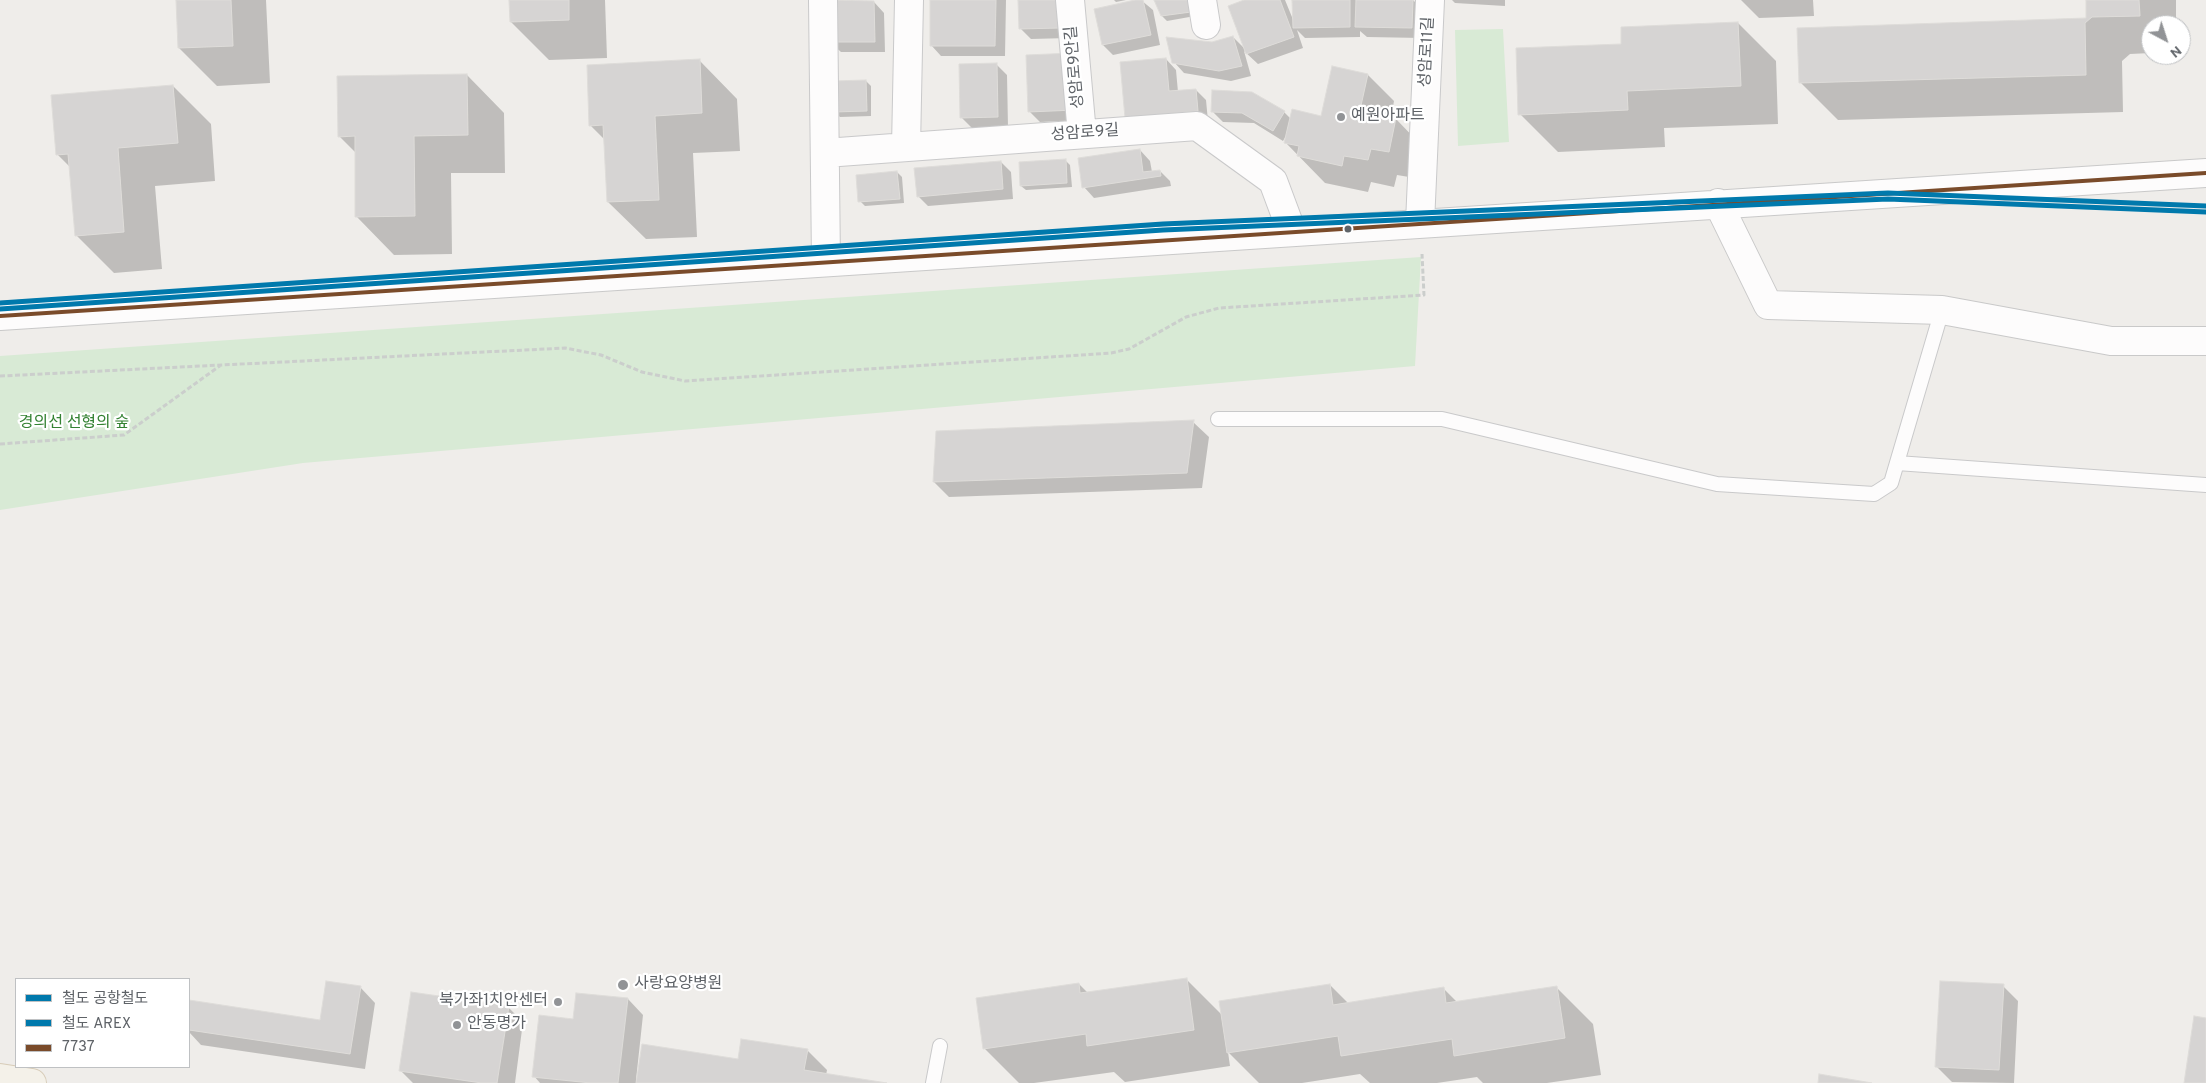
<!DOCTYPE html>
<meta charset="utf-8">
<style>
body{margin:0}
#map{position:relative;width:2206px;height:1083px;overflow:hidden;background:#efedea;font-family:Overpass,"Noto Sans KR",sans-serif}
canvas{display:block}
.legend{position:absolute;left:15px;top:978px;width:175px;height:90px;box-sizing:border-box;background:#fff;border:1px solid #bfc1c3;margin:0;padding:6px 9px;list-style:none;font-size:15px;color:#5f6368}
.legend li{display:flex;align-items:center;gap:10px;height:25px}
.legend b{width:25px;border:1px solid #bfc1c3}
.north{position:absolute;left:2141px;top:15px;width:50px;height:50px;box-sizing:border-box;background:#fff;border:1px solid #bfc1c3;border-radius:50%;rotate:140deg;font-size:14px;font-weight:700;line-height:20px;text-align:center;color:#5f6368}
.north::after{content:'';display:block;margin:auto;width:18px;height:22px;background:#919396;clip-path:polygon(50% 0,100% 100%,50% 72%,0 100%)}
</style>
<div id="map">
<canvas width="2206" height="1083"></canvas>
<ul class="legend">
<li><b style="height:6px;background:#0079ac"></b>철도 공항철도</li>
<li><b style="height:6px;background:#0079ac"></b>철도 AREX</li>
<li><b style="height:6px;background:#7a4b2a"></b>7737</li>
</ul>
<div class="north">N</div>
</div>
<script>
const c = document.querySelector('canvas').getContext('2d');
c.lineJoin = 'round';
function fill(path, color) {
  c.fillStyle = color;
  c.fill(path, 'evenodd');
}
function toPath(rows) {
  const path = new Path2D();
  for (const r of rows) {
    path.moveTo(r[0], r[1]);
    for (let i = 2; i < r.length; i += 2) path.lineTo(r[i], r[i + 1]);
  }
  return path;
}
function trace(path, color, width, dash) {
  c.strokeStyle = color;
  c.lineWidth = width;
  c.lineCap = dash ? 'butt' : 'round';
  c.setLineDash(dash || []);
  c.stroke(path);
}
function label(font, color, halo, rows, align = 'center') {
  c.font = font + ' Overpass,"Noto Sans KR",sans-serif';
  c.lineWidth = 4.5;
  c.setLineDash([]);
  c.textBaseline = 'middle';
  c.strokeStyle = halo;
  c.fillStyle = color;
  for (const [text, x, y, turn = 0] of rows) {
    c.save();
    c.translate(x, y);
    c.rotate((+turn || 0) * Math.PI / 180);
    c.textAlign = isNaN(turn) ? turn : align;
    if (halo) c.strokeText(text, 0, 0);
    c.fillText(text, 0, 0);
    c.restore();
  }
}
fill(toPath([
 [1503,29,1509,142,1458,146,1455,30],
 [1421,257,1415,366,303,463,0,510,0,356]
]), '#d8ead5');
fill(toPath([
 [177,0,266,0,270,83,217,86,179,48],
 [510,0,605,0,607,58,549,60,511,22],
 [830,0,874,2,884,13,885,52,841,52,830,42],
 [931,0,1006,0,1005,56,941,56,931,45],
 [1020,0,1068,0,1069,38,1031,39,1021,29],
 [1114,0,1126,0,1116,2],
 [1141,0,1153,10,1160,45,1113,55,1103,45],
 [1156,0,1193,0,1195,16,1167,21,1162,16],
 [1248,0,1285,0,1294,22,1294,0,1413,0,1423,10,1422,38,1367,37,1360,31,1360,37,1305,38,1297,30,1303,48,1258,64,1244,51,1251,76,1231,81,1184,73,1174,62,1212,43,1233,37,1246,50],
 [1452,0,1505,0,1505,6,1455,3],
 [1741,0,1813,0,1814,16,1759,18],
 [2087,0,2176,0,2176,25,2151,25,2151,53,2130,54,2122,61,2123,112,1838,120,1800,82,2087,20],
 [1738,23,1776,61,1778,124,1664,128,1665,147,1558,152,1520,114,1623,45],
 [1027,56,1085,120,1040,122,1030,112],
 [1166,59,1176,70,1178,92,1196,90,1206,100,1208,121,1137,128],
 [700,61,737,99,740,151,693,153,697,237,646,239,608,202,605,140,591,126],
 [996,64,1007,75,1008,127,972,128,961,117],
 [467,75,504,113,505,173,451,173,452,254,394,255,357,217,356,153,339,136],
 [1368,75,1394,101,1391,118,1396,119,1422,146,1415,178,1397,175,1394,187,1371,182,1368,192,1325,183,1286,143,1287,134,1283,141,1254,123,1223,122,1212,111,1284,112,1291,119,1322,117],
 [866,81,871,86,871,116,840,117,835,112],
 [173,86,211,124,215,181,155,186,162,269,114,273,76,235,71,168,57,154],
 [1140,150,1150,161,1152,172,1160,171,1170,181,1171,186,1094,198,1084,187],
 [1065,160,1070,165,1072,187,1026,190,1021,186],
 [1001,162,1011,172,1013,199,928,206,918,196],
 [897,172,902,177,904,203,865,206,860,201],
 [1193,422,1209,437,1202,488,949,497,934,482],
 [1186,979,1223,1016,1330,985,1348,1003,1444,989,1458,1003,1557,988,1593,1024,1601,1075,1547,1083,1483,1083,1477,1077,1437,1083,1370,1083,1360,1074,1302,1083,1259,1083,1228,1052,1230,1066,1125,1082,1114,1072,1034,1083,1019,1083,984,1048,1079,984,1088,993],
 [2003,986,2018,1001,2014,1083,1952,1082,1936,1066],
 [360,987,375,1003,365,1069,201,1045,189,1032,190,1002,321,1021],
 [628,999,643,1015,636,1080,807,1050,827,1070,826,1075,879,1083,540,1083,534,1076,574,1020],
 [508,1007,523,1022,515,1083,413,1083,401,1071]
]), '#0003');
const building = toPath([
 [176,0,231,0,233,46,178,48,176,0],
 [509,0,569,0,569,20,510,22,509,0],
 [829,0,874,1,875,42,829,42,829,0],
 [930,0,996,0,995,46,930,46,930,0],
 [1018,0,1058,0,1059,28,1019,29,1018,0],
 [1135,0,1143,0,1151,35,1102,45,1094,9,1135,0],
 [1154,0,1189,0,1191,12,1161,16,1154,0],
 [1244,0,1280,0,1294,37,1246,54,1228,6,1244,0],
 [1292,0,1350,0,1350,27,1293,28,1292,0],
 [1356,0,1413,0,1412,28,1355,27,1356,0],
 [2086,0,2139,0,2140,16,2092,17,2085,23,2086,75,1799,83,1797,28,2086,18,2086,0],
 [1738,22,1741,86,1627,91,1628,110,1518,115,1516,48,1621,44,1621,27,1738,22],
 [1233,36,1242,66,1219,71,1172,63,1166,37,1212,42,1233,36],
 [1073,53,1075,110,1028,112,1026,55,1073,53],
 [1166,58,1169,91,1196,89,1198,111,1125,118,1120,62,1166,58],
 [700,59,702,113,655,116,659,200,607,202,603,125,589,126,587,65,700,59],
 [997,63,998,117,960,118,959,64,997,63],
 [1332,66,1368,74,1360,110,1396,118,1389,152,1371,149,1368,160,1344,156,1342,166,1297,156,1299,146,1284,143,1292,109,1321,116,1332,66],
 [467,74,468,135,414,136,415,216,355,217,355,136,338,137,337,76,467,74],
 [866,80,867,111,834,112,833,81,866,80],
 [173,85,178,143,118,148,124,232,75,236,68,154,56,155,51,95,173,85],
 [1212,90,1252,92,1285,111,1273,131,1242,113,1211,112,1212,90],
 [1140,149,1143,172,1160,170,1161,176,1082,188,1078,158,1140,149],
 [1066,159,1067,183,1020,186,1019,162,1066,159],
 [1001,161,1003,189,917,197,914,168,1001,161],
 [897,171,900,199,858,202,856,175,897,171],
 [1194,420,1187,473,933,482,936,431,1194,420],
 [1187,978,1194,1030,1087,1046,1086,1034,983,1049,976,998,1079,983,1080,993,1187,978],
 [326,981,361,986,350,1054,189,1030,189,1000,320,1020,326,981],
 [1940,981,2004,984,1999,1070,1935,1067,1940,981],
 [1330,984,1333,1005,1444,987,1446,1003,1557,986,1565,1038,1454,1056,1452,1039,1341,1056,1338,1036,1227,1053,1219,1001,1330,984],
 [411,992,509,1006,497,1083,482,1083,399,1071,411,992],
 [576,993,628,998,618,1083,591,1083,532,1077,539,1015,573,1019,576,993],
 [2194,1016,2206,1018,2206,1083,2184,1083,2194,1016],
 [741,1039,808,1049,804,1070,887,1083,636,1083,642,1044,738,1059,741,1039],
 [1819,1074,1872,1083,1818,1083,1819,1074]
]);
fill(building, '#d6d4d3');
trace(building, '#dedcd9', 1);
const lane = toPath([
 [1218,419,1442,419,1717,484,1874,494,1891,483,1942,310],
 [1897,463,2206,485],
 [933,1083,940,1046]
]);
const street = toPath([
 [823,0,826,262],
 [1070,0,1082,134],
 [1202,0,1206,25],
 [906,147,909,0],
 [825,153,1197,126,1273,181,1292,232],
 [1420,223,1430,0]
]);
const secondary = toPath([
 [1718,203,1768,305,1942,310,2111,341,2206,341],
 [0,316,2206,173]
]);
const primary = toPath([
 [0,1078,32,1083]
]);
trace(lane, '#c9c9ca', 16);
trace(street, '#c9c9ca', 30);
trace(secondary, '#c9c9c9', 30);
trace(primary, '#d7ccb8', 30);
trace(toPath([
 [0,376,565,348,601,355,642,372,685,381,1111,353,1129,349,1186,317,1219,308,1424,295,1422,254],
 [0,444,124,435,221,365]
]), '#cbcecc', 3, [5, 2.5]);
trace(lane, '#fdfcfc', 14);
trace(street, '#fdfcfc', 28);
trace(secondary, '#fdfcfc', 28);
trace(primary, '#f4f1e9', 28);
trace(toPath([
 [0,316,2206,173]
]), '#7a4b2a', 4);
trace(toPath([
 [0,303,1163,224,1888,193,2206,206]
]), '#0079ac', 5);
trace(toPath([
 [0,309,1163,230,1888,199,2206,212]
]), '#0079ac', 5);
for (const [x, y, r, color] of [
 [1341,117,5,"#919396"],
 [1348,229,4.5,"#5f6368"],
 [623,985,6,"#919396"],
 [558,1002,5,"#919396"],
 [457,1025,5,"#919396"]
]) {
  const dot = new Path2D();
  dot.arc(x, y, r, 0, 2 * Math.PI);
  c.fillStyle = color;
  c.fill(dot);
  trace(dot, '#fff', 2);
}
label('16px', '#5f6368', '#fff', [
 ["성암로11길",1428,52,-87],
 ["성암로9안길",1076,67,-95],
 ["성암로9길",1085,134,-4]
]);
label('16px', '#5f6368', '#fff', [
 ["예원아파트",1351,117],
 ["사랑요양병원",634,985],
 ["북가좌1치안센터",548,1002,"right"],
 ["안동명가",467,1025]
], 'left');
label('16px', '#348233', '#fff', [
 ["경의선 선형의 숲",74,424]
]);
</script>
